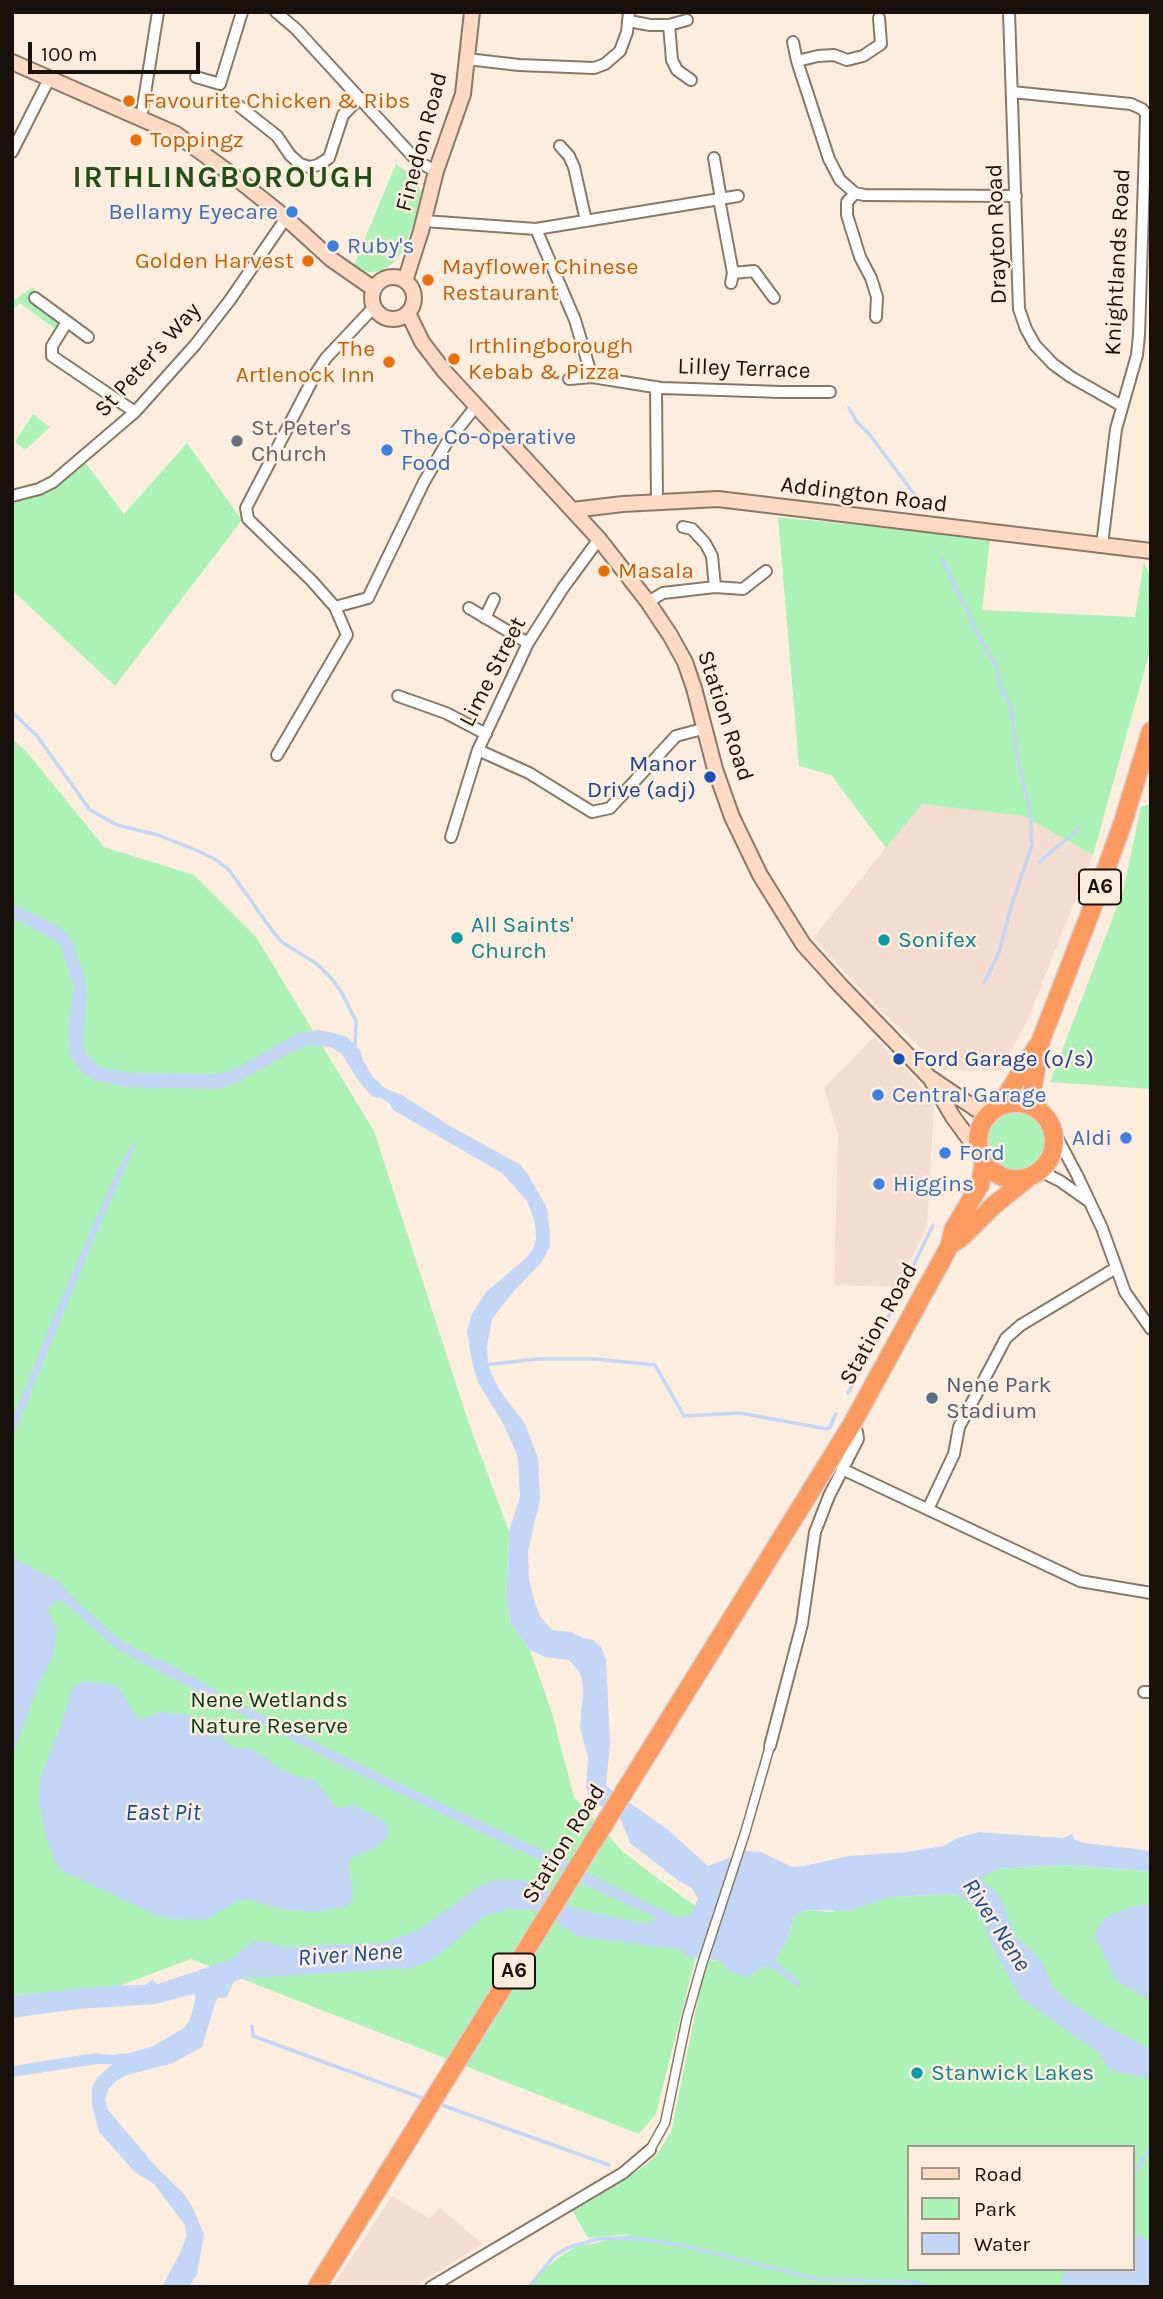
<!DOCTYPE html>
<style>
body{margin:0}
#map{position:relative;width:1163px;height:2299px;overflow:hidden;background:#fdedde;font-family:Karla,sans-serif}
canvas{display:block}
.frame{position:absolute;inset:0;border:14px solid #18110b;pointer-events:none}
.legend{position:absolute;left:907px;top:2145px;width:228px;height:126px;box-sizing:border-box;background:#fdedde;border:2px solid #a1958a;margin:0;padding:9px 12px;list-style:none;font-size:21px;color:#18110b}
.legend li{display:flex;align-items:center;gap:14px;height:35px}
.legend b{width:35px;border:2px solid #a1958a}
.scale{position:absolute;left:28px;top:42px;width:172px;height:32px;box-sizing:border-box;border:4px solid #18110b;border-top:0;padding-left:9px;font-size:21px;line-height:24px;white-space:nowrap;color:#18110b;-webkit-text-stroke:5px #fdedde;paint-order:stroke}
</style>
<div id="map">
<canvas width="1163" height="2299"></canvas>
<div class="frame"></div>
<ul class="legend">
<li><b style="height:9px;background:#fed9c3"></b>Road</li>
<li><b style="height:19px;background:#acf2b6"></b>Park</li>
<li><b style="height:19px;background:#c3d6f5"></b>Water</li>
</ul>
<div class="scale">100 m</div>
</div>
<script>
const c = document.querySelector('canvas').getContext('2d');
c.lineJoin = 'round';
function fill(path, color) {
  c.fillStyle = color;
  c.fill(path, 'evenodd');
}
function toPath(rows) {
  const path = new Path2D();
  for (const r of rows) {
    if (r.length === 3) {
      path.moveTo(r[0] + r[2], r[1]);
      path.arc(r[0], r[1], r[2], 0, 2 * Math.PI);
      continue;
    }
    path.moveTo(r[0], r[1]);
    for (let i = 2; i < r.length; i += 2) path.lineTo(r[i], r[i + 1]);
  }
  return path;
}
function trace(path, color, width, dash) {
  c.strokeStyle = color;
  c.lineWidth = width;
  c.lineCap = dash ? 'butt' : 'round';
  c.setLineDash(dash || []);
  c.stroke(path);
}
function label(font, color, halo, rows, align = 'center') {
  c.font = font + ' Karla,sans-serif';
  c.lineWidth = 5;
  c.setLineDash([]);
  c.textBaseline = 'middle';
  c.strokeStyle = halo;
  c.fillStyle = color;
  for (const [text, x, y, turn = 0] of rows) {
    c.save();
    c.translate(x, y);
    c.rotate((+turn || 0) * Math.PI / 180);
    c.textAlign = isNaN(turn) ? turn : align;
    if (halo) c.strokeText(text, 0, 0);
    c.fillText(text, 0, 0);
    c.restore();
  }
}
fill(toPath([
 [921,804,1024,815,1093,855,1028,1019,1000,1071,944,1070,882,1012,813,938],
 [874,1037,914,1077,934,1106,927,1227,897,1287,834,1285,838,1134,824,1088],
 [392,2196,429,2218,440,2208,483,2244,413,2287,332,2287]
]), '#f3ddd0');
fill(toPath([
 [396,164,413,176,421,191,415,219,403,251,392,264,380,271,364,273,353,267],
 [32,287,38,292,36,303,60,322,55,329,20,303,12,310,12,302],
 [33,414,50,427,25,450,15,442],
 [187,443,242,520,115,686,12,590,12,501,43,492,66,479,85,462,124,514],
 [778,517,990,539,982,610,1135,617,1144,562,1151,578,1151,647,1093,855,1024,816,922,804,886,848,831,775,799,766],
 [12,739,26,751,104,847,194,875,256,937,374,1131,469,1424,509,1531,506,1600,511,1624,530,1650,552,1713,574,1797,623,1852,688,1901,710,1914,696,1956,656,2114,639,2134,191,1959,119,1986,12,1996],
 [1151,804,1151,1089,1050,1082,1123,891,1141,807],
 [1017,1142,29],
 [1062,1865,1144,1871,1151,1873,1151,2287,531,2287,538,2276,554,2261,578,2245,592,2244,631,2234,588,2238,572,2210,639,2170,656,2156,671,2132,706,1960,721,1961,749,1977,763,1967,770,1967,787,1941,795,1915,800,1913,808,1910,831,1912,890,1897,956,1894,982,1876,999,1869],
 [909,2147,1133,2147,1133,2269,909,2269]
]), '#acf2b6');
fill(toPath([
 [12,904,59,926,71,939,85,978,87,991,83,1046,90,1058,102,1068,134,1073,215,1074,235,1069,298,1033,318,1030,330,1032,347,1037,360,1050,363,1060,372,1076,386,1089,402,1095,450,1126,521,1165,529,1176,547,1208,550,1233,550,1247,541,1263,512,1293,492,1319,487,1346,488,1365,498,1388,525,1424,538,1458,540,1499,528,1551,529,1579,535,1603,540,1616,552,1630,571,1632,583,1638,593,1640,601,1647,606,1659,610,1743,606,1786,667,1829,708,1866,747,1851,761,1852,792,1867,804,1866,849,1856,907,1852,943,1846,958,1838,978,1832,1063,1838,1072,1834,1075,1840,1085,1843,1151,1851,1151,1873,1144,1871,1062,1865,999,1869,983,1877,983,1881,997,1892,1002,1901,1016,1937,1033,1951,1043,1963,1051,1984,1067,2000,1106,2026,1151,2049,1151,2079,1109,2070,1099,2053,1021,1998,996,1954,976,1907,956,1894,890,1897,850,1911,808,1910,795,1915,787,1941,775,1960,801,1982,799,1987,770,1967,763,1967,749,1977,743,1977,726,1969,721,1961,684,1956,682,1950,580,1937,562,1927,560,1923,550,1917,535,1910,508,1909,484,1917,433,1960,412,1968,239,1979,233,1983,227,1997,218,1998,215,2003,202,2047,173,2063,127,2075,116,2081,109,2088,105,2099,108,2110,157,2168,183,2193,192,2206,204,2234,197,2274,189,2287,162,2287,181,2251,186,2237,185,2225,154,2184,135,2172,99,2132,92,2105,92,2088,97,2078,112,2064,97,2064,12,2077,12,2066,95,2053,110,2055,130,2053,153,2046,184,2028,190,2020,196,1996,194,1994,155,2004,78,2009,12,2018,12,1996,103,1986,145,1985,152,1980,158,1984,232,1959,248,1945,256,1941,265,1941,284,1947,385,1942,409,1934,426,1925,476,1888,496,1879,521,1880,539,1885,572,1907,586,1911,643,1923,653,1921,654,1917,583,1884,546,1863,344,1767,118,1650,62,1600,54,1602,48,1611,57,1629,53,1657,41,1679,12,1756,12,1557,58,1581,81,1606,122,1641,159,1661,162,1660,237,1702,371,1770,563,1860,674,1916,682,1917,691,1914,698,1899,692,1888,679,1881,630,1843,621,1820,590,1798,586,1788,588,1758,580,1727,583,1692,582,1679,578,1670,569,1660,545,1657,530,1650,511,1624,506,1600,509,1531,520,1497,518,1457,504,1425,478,1382,472,1362,467,1331,472,1314,486,1292,525,1259,533,1249,536,1239,535,1222,527,1201,502,1173,393,1110,389,1103,381,1098,373,1097,359,1082,342,1054,331,1047,310,1045,298,1049,238,1082,219,1089,127,1087,94,1080,81,1072,70,1056,68,1032,74,986,60,945,55,940,31,927,12,919],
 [132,1144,134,1144,135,1147,98,1229,12,1439,12,1421,52,1320,113,1179],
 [84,1681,118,1686,139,1720,160,1712,188,1715,218,1732,232,1747,252,1749,291,1775,315,1780,334,1805,339,1808,356,1805,385,1822,389,1828,388,1837,375,1848,351,1858,348,1865,353,1889,352,1900,348,1906,316,1912,280,1909,249,1900,239,1900,206,1920,176,1919,160,1917,57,1868,46,1837,39,1802,41,1775,65,1714,71,1689],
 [1146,1904,1151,1905,1151,2002,1116,1980,1095,1937,1098,1926,1110,1915,1135,1906],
 [1133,2235,1137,2235,1151,2241,1151,2287,1065,2287,1063,2284,1062,2277,1069,2269,1133,2269]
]), '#c3d6f5');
trace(toPath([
 [849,408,857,422,870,435,926,510],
 [942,558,979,637,996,665,1000,685,1011,708,1019,764,1030,811,1032,845,1011,907,999,952,984,983],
 [12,712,37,736,90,810,117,825,158,835,198,851,215,859,229,870,274,933,282,942,317,964,331,978,342,993,356,1021,355,1047],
 [1039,862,1080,828],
 [484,1365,537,1359,595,1359,655,1365,684,1416,740,1413,827,1429,830,1427,836,1414],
 [848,1393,880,1334,933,1225],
 [252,2026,253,2036,425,2099],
 [436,2103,609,2165],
 [1133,2173,1151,2148],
 [529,2287,554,2256,567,2248,597,2239,622,2238,650,2240,689,2247,817,2279,913,2282,931,2287]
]), '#c3d6f5', 3.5);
const pedestrian = toPath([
 [650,2150,665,2123,687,2017,702,1964,745,1833,770,1746]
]);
const minor = toPath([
 [276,12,296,29,418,162,436,171],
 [1009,12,1019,309,1026,329,1035,345,1053,364,1071,377,1122,406],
 [629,21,650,25,669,25,687,20],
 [669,25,672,60,677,70,691,80],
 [793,42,797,61,829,159,840,180,855,193,864,195,1016,196],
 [467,59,519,65,594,68,605,64,620,51,627,32,629,12],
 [797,61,818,56,834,55,847,60,863,56,881,44,879,18],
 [196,77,220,84,242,12],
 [1012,92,1131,104,1142,109,1146,114,1139,335,1137,355,1116,429,1102,545],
 [239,106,277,136,290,155,300,164,309,167,318,165,329,158,343,115,360,98],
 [141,119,158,12],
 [560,146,569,156,574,167,586,221],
 [12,152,49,79],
 [714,158,721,199],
 [855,193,847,202,847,215,860,257,871,278,877,297,876,317],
 [719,199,733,273,731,283],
 [424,221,536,229,738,196],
 [536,229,575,320,592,377],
 [733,273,754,271,774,298],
 [35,298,88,337],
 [67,322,52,346,52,356,135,412],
 [569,379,592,377,661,388,781,392,830,392],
 [656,387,657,503],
 [12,496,39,489,53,482,135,412,195,345,230,300,286,218],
 [683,527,692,529,705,543,712,556,715,587],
 [648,602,663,593,715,587,743,589,766,571],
 [335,607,368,598,424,482,446,444,476,406],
 [469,608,528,643],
 [485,618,494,599],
 [398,696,446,713,486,734],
 [478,750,529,773,592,812,610,808,676,736,706,728],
 [277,755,347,635,335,607,312,581,248,519,246,508,316,373,326,358,374,307],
 [451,837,478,750,528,643,563,588,599,539],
 [1052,1128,1077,1175,1102,1228,1125,1292,1151,1329],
 [1040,1171,1060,1181,1087,1200],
 [842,1469,1080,1581,1151,1593],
 [928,1509,954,1454,959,1427,1006,1338,1021,1325,1116,1268],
 [1144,1692,1151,1692],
 [770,1746,802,1624,815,1532,829,1496,858,1439,857,1432,851,1426],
 [431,2287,623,2173,650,2150]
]);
const secondary = toPath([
 [12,62,176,134,231,174,286,218,331,259,374,289],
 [393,298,21],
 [405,281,421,231,436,171,463,94,472,12],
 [408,313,422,342,445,372,599,539,648,602,670,635,685,662,694,688,715,769,732,817,760,875,803,944,840,985,929,1077,976,1109,993,1111],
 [572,510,623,504,718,499,1151,551],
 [932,1081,953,1117,981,1155]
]);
const trunk = toPath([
 [1016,1141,38],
 [999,1107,1038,1045],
 [1039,1111,1034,1097,1033,1085,1041,1040,1091,911,1123,822,1151,731],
 [950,1245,962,1237,993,1206,1029,1177],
 [317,2287,851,1426,950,1245,953,1230,980,1185,984,1161]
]);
trace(pedestrian, '#8a7867', 11);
trace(minor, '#8a7867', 14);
trace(secondary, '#8a7867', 18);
trace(trunk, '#d5d4d3', 21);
trace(pedestrian, '#fff', 8);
trace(minor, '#fff', 10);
trace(secondary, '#fed9c3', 14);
trace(trunk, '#fc9a5f', 18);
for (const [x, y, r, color] of [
 [129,101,7,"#e8710a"],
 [136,140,7,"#e8710a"],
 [292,212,7,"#3f7fe0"],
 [333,246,7,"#3f7fe0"],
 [308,261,7,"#e8710a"],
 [428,280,7,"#e8710a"],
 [454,359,7,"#e8710a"],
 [389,362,7,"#e8710a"],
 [237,441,7,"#6b7280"],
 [387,450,7,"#3f7fe0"],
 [604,571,7,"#e8710a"],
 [710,777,7,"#1a4fb4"],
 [457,938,7,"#0f9aa8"],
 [884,940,7,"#0f9aa8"],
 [899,1059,7,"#1a4fb4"],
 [878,1095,7,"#3f7fe0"],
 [1126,1138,7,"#3f7fe0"],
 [945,1153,7,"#3f7fe0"],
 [879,1184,7,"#3f7fe0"],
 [932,1398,7,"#5c6f8a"],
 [917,2073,7,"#0f9aa8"]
]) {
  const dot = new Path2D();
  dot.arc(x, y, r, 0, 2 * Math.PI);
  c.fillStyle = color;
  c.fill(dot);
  trace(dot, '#fdedde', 2.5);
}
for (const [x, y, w] of [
 [1100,887,42],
 [514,1971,42]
]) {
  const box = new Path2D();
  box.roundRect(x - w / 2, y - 17.5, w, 35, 5);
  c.fillStyle = '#fdedde';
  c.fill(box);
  trace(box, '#18110b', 2);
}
label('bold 21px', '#18110b', null, [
 ["A6",1100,887],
 ["A6",514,1971]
]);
label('23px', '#c56008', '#fdedde', [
 ["Favourite Chicken & Ribs",143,101],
 ["Toppingz",150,140],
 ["Golden Harvest",294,261,"right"],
 ["Mayflower Chinese",442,267],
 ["Restaurant",442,293],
 ["Irthlingborough",468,346],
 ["Kebab & Pizza",468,372],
 ["The",375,349,"right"],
 ["Artlenock Inn",375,375,"right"],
 ["Masala",618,571]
], 'left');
label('23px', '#18110b', '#fdedde', [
 ["Finedon Road",422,142,-75],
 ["Drayton Road",997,234,-92],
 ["Knightlands Road",1118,262,-87],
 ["St Peter's Way",148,360,-48],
 ["Lilley Terrace",744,369,2],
 ["Addington Road",864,495,7],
 ["Lime Street",493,672,-63],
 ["Station Road",725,716,72],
 ["Station Road",879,1324,-61],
 ["Station Road",564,1844,-58]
]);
label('23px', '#366cbe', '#fdedde', [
 ["Bellamy Eyecare",278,212,"right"],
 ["Ruby's",347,246],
 ["The Co-operative",401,437],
 ["Food",401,463],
 ["Central Garage",892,1095],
 ["Aldi",1112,1138,"right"],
 ["Ford",959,1153],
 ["Higgins",893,1184]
], 'left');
label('23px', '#5b616d', '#fdedde', [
 ["St. Peter's",251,428],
 ["Church",251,454]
], 'left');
label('23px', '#164399', '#fdedde', [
 ["Manor",696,764],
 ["Drive (adj)",696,790],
 ["Ford Garage (o/s)",913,1059,"left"]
], 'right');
label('23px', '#0d838f', '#fdedde', [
 ["All Saints'",471,925],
 ["Church",471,951],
 ["Sonifex",898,940],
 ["Stanwick Lakes",931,2073]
], 'left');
label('23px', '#4e5e75', '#fdedde', [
 ["Nene Park",946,1385],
 ["Stadium",946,1411]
], 'left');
label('23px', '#013c13', '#fdedde', [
 ["Nene Wetlands",269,1700],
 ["Nature Reserve",269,1726]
]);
label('italic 24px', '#12499d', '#fdedde', [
 ["East Pit",163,1813],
 ["River Nene",996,1925,57],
 ["River Nene",350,1955,-4]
]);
c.letterSpacing = '2px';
label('bold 30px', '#235017', '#fdedde', [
 ["IRTHLINGBOROUGH",224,178]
]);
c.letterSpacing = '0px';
</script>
